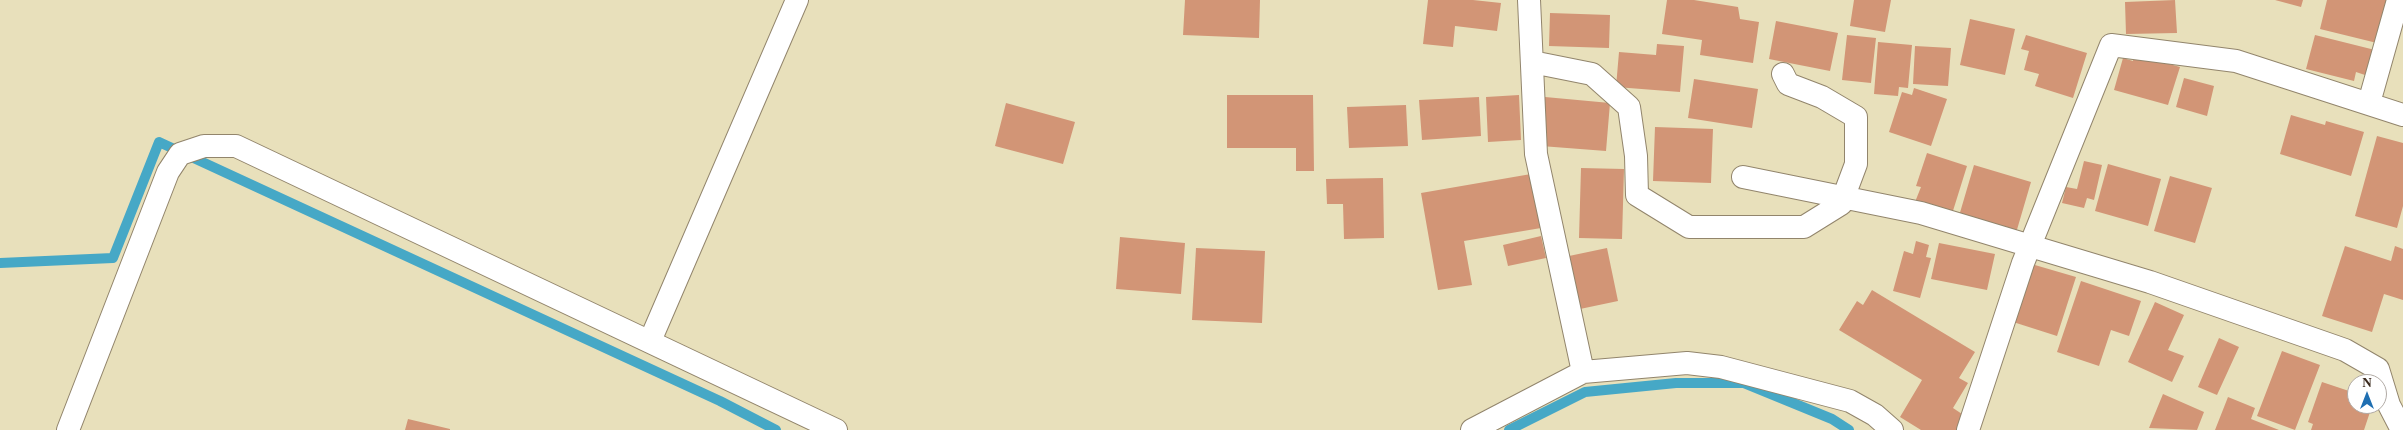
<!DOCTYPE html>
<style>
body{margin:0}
#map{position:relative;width:2403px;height:430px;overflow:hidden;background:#e8e0bb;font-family:"Libre Caslon Text",serif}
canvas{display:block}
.north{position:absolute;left:2347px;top:374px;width:40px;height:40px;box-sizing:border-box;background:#fff;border:1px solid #b1aaa5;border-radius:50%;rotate:0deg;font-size:11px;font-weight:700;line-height:16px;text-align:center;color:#3b2a1e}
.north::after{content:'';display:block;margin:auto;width:14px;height:18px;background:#1f6fb2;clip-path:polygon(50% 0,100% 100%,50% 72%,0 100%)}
</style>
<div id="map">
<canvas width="2403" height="430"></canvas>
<div class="north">N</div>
</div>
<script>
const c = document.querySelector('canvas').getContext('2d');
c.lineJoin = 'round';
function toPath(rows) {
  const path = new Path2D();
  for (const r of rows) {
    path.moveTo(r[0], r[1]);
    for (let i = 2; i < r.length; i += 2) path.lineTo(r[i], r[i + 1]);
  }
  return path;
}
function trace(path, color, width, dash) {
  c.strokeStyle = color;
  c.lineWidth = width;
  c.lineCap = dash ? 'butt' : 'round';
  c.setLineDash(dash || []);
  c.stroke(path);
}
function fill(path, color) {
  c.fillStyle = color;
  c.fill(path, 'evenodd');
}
trace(toPath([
 [0,263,113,258,159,142,720,401,776,430],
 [1509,430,1585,392,1676,383,1744,383,1832,419,1849,430]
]), '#46a8c6', 10);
fill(toPath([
 [1185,0,1260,0,1259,38,1183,35],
 [1428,0,1473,0,1501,3,1497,31,1455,26,1453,47,1423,44],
 [1667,0,1694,0,1738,7,1740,19,1759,22,1753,63,1700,55,1702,40,1662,34],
 [1854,0,1891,0,1885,32,1850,26],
 [2175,0,2177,33,2126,34,2125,2],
 [2275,0,2303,0,2301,7],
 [2327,0,2388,0,2377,43,2320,29],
 [1550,13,1610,15,1609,48,1549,46],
 [1970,19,2015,29,2005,75,1960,65],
 [1776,21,1838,33,1830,71,1769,59],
 [1847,35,1876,38,1871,83,1842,80],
 [2026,35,2087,53,2073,98,2035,86,2039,74,2024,70,2029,51,2021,49],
 [2315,35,2375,50,2368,76,2356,72,2354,81,2306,69],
 [1878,42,1912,45,1908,88,1899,87,1898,96,1874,94],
 [1657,44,1684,46,1680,92,1616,87,1619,52,1656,55],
 [1915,46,1951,48,1948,86,1913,84],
 [2134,54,2180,67,2168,105,2114,90,2123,58,2133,61],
 [2184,78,2214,86,2207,116,2176,107],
 [1694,79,1758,89,1752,128,1688,118],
 [1914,88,1947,99,1931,146,1889,132,1902,92,1912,95],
 [1227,95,1313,95,1314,171,1296,171,1296,148,1227,148],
 [1519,95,1521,140,1488,142,1486,97],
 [1479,97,1481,136,1422,140,1419,100],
 [1545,97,1610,103,1606,151,1541,146],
 [1006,103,1075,122,1063,164,995,146],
 [1406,105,1408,146,1349,148,1347,107],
 [2291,115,2325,125,2326,121,2364,132,2351,176,2280,154],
 [1655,127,1713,129,1711,183,1653,181],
 [2377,136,2403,143,2403,206,2397,228,2355,216],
 [1927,153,1967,166,1952,214,1915,202,1921,187,1916,186],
 [2084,161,2102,165,2094,200,2087,198,2084,208,2062,203,2066,187,2077,189],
 [2108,164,2161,179,2148,226,2095,211],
 [1974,165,2031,182,2016,233,1959,216],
 [1581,168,1624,169,1622,239,1579,238],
 [1531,174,1541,228,1464,241,1472,285,1438,290,1421,193],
 [2170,176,2212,188,2195,243,2154,231],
 [1383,178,1384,238,1344,239,1343,204,1327,204,1326,179],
 [1541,236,1546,258,1508,266,1503,245],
 [1120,237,1185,243,1181,294,1116,289],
 [1916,241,1929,245,1926,257,1931,258,1920,298,1893,291,1904,251,1913,254],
 [1939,243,1995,254,1987,290,1931,279],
 [2345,246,2391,261,2395,246,2403,249,2403,300,2384,294,2372,332,2322,316],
 [1196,248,1265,251,1262,323,1192,320],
 [1607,248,1618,301,1580,309,1569,256],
 [2028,263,2076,277,2057,336,2010,321],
 [2081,281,2141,301,2129,336,2111,330,2099,366,2057,352],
 [1872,290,1975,352,1959,378,1968,383,1953,408,1965,416,1957,430,1921,430,1900,417,1922,380,1839,330,1857,301,1863,305],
 [2155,302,2184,315,2168,350,2184,356,2172,382,2128,362],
 [2219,338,2239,347,2217,395,2198,387],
 [2282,351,2320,365,2295,430,2257,416],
 [2322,382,2355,393,2355,406,2372,406,2364,430,2311,430,2313,424,2308,422],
 [2163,394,2204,412,2197,430,2149,428],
 [2228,397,2255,408,2251,419,2279,430,2215,430],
 [408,419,450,429,450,430,405,430]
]), '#d29576');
const minor = toPath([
 [1529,0,1536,154,1583,372],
 [1532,62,1592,74,1629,107,1636,156,1637,195,1689,227,1804,227,1841,204,1856,164,1856,117,1822,97,1788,84,1783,74],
 [2369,103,2398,0],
 [1743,177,1921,213,2150,282,2345,350,2378,369,2389,405,2402,430],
 [650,341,797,0],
 [68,430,168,172,180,154,204,146,236,146,836,430],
 [1472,430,1583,372,1687,363,1721,367,1850,401,1875,415,1892,430],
 [1968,430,2023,263,2111,45,2236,61,2403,115]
]);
trace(minor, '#92856c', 24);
trace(minor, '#fff', 22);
</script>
